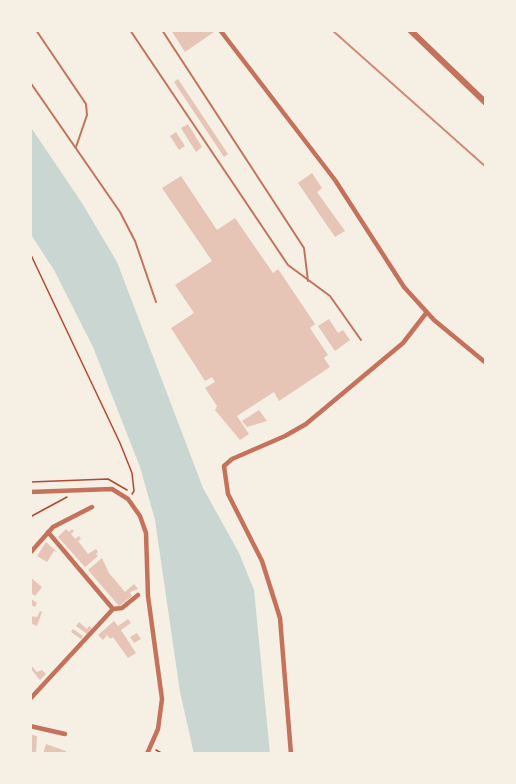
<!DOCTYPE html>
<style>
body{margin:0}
#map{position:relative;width:516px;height:784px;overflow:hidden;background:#f6efe4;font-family:Spectral,serif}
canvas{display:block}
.frame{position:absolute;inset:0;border:32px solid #f6efe4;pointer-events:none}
</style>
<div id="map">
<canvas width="516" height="784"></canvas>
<div class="frame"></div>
</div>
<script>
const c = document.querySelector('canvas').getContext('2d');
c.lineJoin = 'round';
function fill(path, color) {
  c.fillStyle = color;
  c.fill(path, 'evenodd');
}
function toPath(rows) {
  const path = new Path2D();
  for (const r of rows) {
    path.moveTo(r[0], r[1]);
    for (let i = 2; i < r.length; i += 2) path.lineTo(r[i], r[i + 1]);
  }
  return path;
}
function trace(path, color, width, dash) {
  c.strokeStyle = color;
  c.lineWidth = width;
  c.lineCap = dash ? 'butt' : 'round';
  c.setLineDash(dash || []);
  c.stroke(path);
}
fill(toPath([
 [30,126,82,203,117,262,203,488,239,553,254,590,270,754,194,754,180,692,155,520,140,467,93,347,54,270,30,233]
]), '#c9d6d2');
fill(toPath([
 [171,30,213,30,214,32,185,52],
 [178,79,228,154,224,157,174,82],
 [188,124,202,147,196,152,181,128],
 [176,132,185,146,179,150,170,136],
 [312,173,322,188,317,192,345,231,335,237,298,183],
 [181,176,217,230,235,218,273,273,278,269,315,324,310,328,328,355,324,358,330,367,279,401,274,392,237,416,249,434,240,440,215,410,217,406,205,388,215,382,212,377,205,381,171,328,194,313,175,285,212,261,162,188],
 [329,319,338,333,343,330,350,340,335,351,318,326],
 [259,410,267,421,247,427,242,421],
 [66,529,69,532,72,529,74,531,71,534,75,539,79,536,81,539,78,541,88,554,96,549,98,552,96,554,98,556,85,567,58,537],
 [46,542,57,552,54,551,47,562,37,556],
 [102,558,109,573,125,592,134,584,138,589,130,592,132,596,119,606,88,570],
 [30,577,42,587,35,596,30,592],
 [30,598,37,603,35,607,30,604],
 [40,611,42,612,37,626,30,623,30,616,37,617],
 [128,619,131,623,121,630,136,653,128,658,113,637,110,639,107,635,103,640,98,635,114,621,118,626],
 [79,622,87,629,89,626,92,628,87,634,76,626],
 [73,629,83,636,81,639,71,632],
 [137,633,141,639,134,643,130,637],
 [30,664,37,672,42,670,46,674,40,680,30,668],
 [32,735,37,736,36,754,30,754],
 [46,744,66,751,65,754,43,754]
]), '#e6c5b7');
trace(toPath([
 [30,253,120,443,132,473,134,491,132,494],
 [30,482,108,479,127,490],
 [30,517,67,497],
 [156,750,163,754]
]), '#b5482f', 1.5);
trace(toPath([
 [36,30,86,104,87,115,76,147],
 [130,30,288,265,330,296,361,340],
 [162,30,304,248,308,281],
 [30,82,120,212,135,241,156,302]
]), '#c5725c', 2);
trace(toPath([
 [220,30,335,180,404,287,434,320,486,363],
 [30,492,112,489,128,499,140,516,146,533,148,596,162,699,158,729,147,754],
 [48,532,113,609],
 [30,553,53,527,92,507],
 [30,699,113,609,122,608,138,595],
 [30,726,65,734],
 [291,754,280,618,262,561,228,494,224,466,232,459,285,436,306,424,403,343,427,312]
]), '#c5725c', 4.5);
trace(toPath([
 [410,30,486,103]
]), '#c5725c', 6);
trace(toPath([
 [332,30,486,167]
]), '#cf8b77', 2);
</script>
